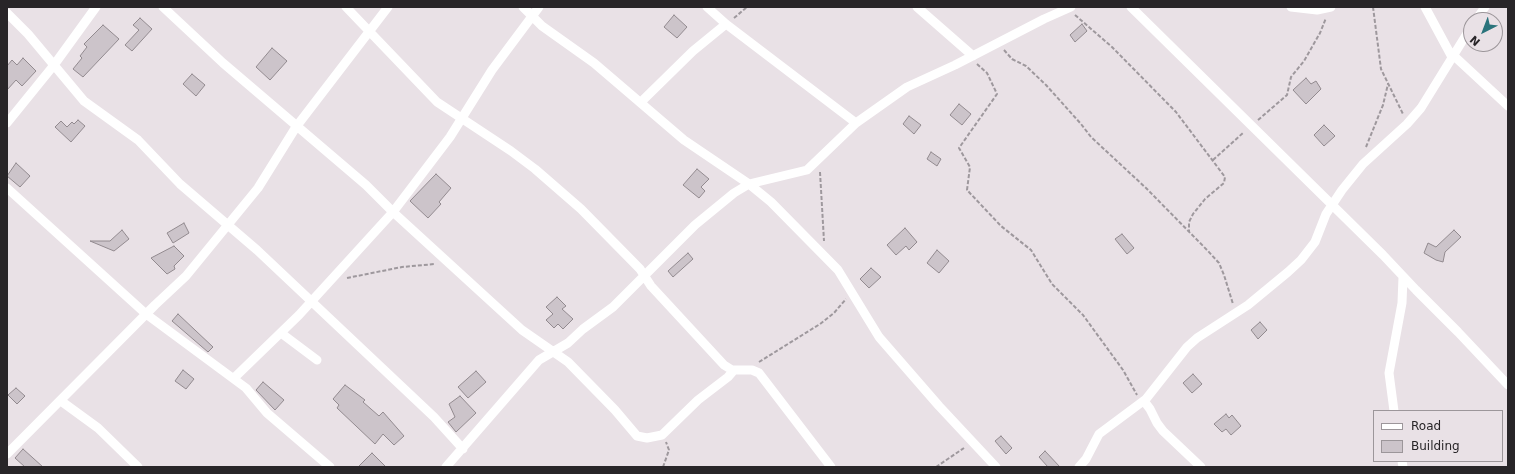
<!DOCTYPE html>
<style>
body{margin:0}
#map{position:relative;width:1515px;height:474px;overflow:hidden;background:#e9e1e6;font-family:"DejaVu Sans",sans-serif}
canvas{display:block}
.frame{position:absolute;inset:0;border:8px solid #282528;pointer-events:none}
.legend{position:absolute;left:1373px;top:410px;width:130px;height:52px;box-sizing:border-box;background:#e9e1e6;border:1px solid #9c969a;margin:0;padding:5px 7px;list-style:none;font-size:12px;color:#282528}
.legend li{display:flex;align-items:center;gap:8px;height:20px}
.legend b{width:20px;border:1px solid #9c969a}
.north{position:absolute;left:1463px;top:12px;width:40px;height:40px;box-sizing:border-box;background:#e9e1e6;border:1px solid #9c969a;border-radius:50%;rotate:222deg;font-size:11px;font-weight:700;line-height:16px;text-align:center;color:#282528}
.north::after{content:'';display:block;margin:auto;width:14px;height:18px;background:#2a737b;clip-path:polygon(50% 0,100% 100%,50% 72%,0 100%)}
</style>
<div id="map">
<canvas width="1515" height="474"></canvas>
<div class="frame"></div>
<ul class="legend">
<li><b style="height:5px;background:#fff"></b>Road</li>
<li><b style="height:11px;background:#ccc4ca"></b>Building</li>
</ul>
<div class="north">N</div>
</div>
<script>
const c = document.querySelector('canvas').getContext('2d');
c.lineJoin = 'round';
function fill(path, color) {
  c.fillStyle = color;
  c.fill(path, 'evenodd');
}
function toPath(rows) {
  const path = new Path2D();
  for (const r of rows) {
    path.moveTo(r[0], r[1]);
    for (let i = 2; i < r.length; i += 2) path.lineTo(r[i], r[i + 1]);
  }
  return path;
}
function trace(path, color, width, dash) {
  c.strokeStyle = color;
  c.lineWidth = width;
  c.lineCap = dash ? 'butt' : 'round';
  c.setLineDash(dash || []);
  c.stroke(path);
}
const building = toPath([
 [674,15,687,27,677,38,664,27,674,15],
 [140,18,152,29,132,51,125,45,139,30,133,25,140,18],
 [1082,24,1087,31,1075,42,1070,35,1082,24],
 [103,25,119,39,83,77,73,69,82,58,80,56,87,47,84,44,103,25],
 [272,48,287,61,270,80,256,67,272,48],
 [23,58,36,71,22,86,16,80,7,90,7,66,12,60,17,65,23,58],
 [192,74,205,85,196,96,183,84,192,74],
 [1306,78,1311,84,1316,81,1321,89,1306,104,1293,90,1306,78],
 [959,104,971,114,962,125,950,115,959,104],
 [909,116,921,125,914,134,903,124,909,116],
 [78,120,85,126,71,142,55,127,61,121,67,127,72,122,74,124,78,120],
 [1324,125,1335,136,1324,146,1314,135,1324,125],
 [931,152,941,159,937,166,927,159,931,152],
 [16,163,30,176,20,187,7,176,16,163],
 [697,169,709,179,701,187,705,191,699,198,683,185,697,169],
 [436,174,451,188,439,202,441,204,428,218,410,201,436,174],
 [184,223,189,233,173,243,167,233,184,223],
 [905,228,917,242,909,250,906,246,896,255,887,245,905,228],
 [122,230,129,239,114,251,90,241,110,241,122,230],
 [1454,230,1461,237,1445,252,1443,262,1436,260,1424,253,1428,243,1436,247,1454,230],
 [1122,234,1134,248,1127,254,1115,239,1122,234],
 [174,246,184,256,174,266,175,269,167,274,151,258,174,246],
 [937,250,949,261,939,273,927,263,937,250],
 [688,253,693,259,673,277,668,271,688,253],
 [871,268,881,277,869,288,860,279,871,268],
 [557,297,566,306,562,309,573,319,563,329,558,324,554,328,546,320,553,314,546,307,557,297],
 [178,314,213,347,208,352,172,321,178,314],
 [1260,322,1267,330,1258,339,1251,330,1260,322],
 [183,370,194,379,186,389,175,381,183,370],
 [476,371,486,382,468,398,458,387,476,371],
 [1193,374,1202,384,1192,393,1183,383,1193,374],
 [263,382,284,400,275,410,256,390,263,382],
 [345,385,365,400,363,402,379,416,383,412,404,436,394,445,383,434,375,444,337,408,339,405,333,399,345,385],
 [16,388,25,396,17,404,8,395,16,388],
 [460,396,476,413,456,432,448,422,455,417,449,404,460,396],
 [1226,414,1229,418,1232,415,1241,426,1231,435,1226,429,1222,432,1214,424,1226,414],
 [1001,436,1012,448,1006,454,995,441,1001,436],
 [23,449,43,467,25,467,15,458,23,449],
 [1045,451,1060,467,1048,467,1039,457,1045,451],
 [372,453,386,467,358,467,372,453]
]);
fill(building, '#ccc4ca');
trace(building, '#928a8f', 1);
trace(toPath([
 [1373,7,1381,69,1403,114],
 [1075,15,1112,47,1176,112,1225,177,1224,183,1205,199,1193,214,1189,222,1189,232],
 [734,18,747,7],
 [1004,50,1012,59,1026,66,1046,85,1081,124,1091,137,1146,188,1208,251,1219,263,1224,275,1233,304],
 [977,64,987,73,997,94,959,148,970,167,967,190,1001,226,1031,250,1052,284,1083,315,1123,370,1137,395],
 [1258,120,1287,95,1291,77,1304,61,1320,33,1326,18],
 [1366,147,1383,105,1388,84],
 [1213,160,1244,132],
 [820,172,824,241],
 [347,278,402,267,435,264],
 [759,362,820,324,834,313,846,299],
 [663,467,669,450,666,442],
 [936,467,964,448]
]), '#9e989d', 2, [4, 2]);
trace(toPath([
 [163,7,223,63,366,185,393,212,522,330,568,362,615,410,637,436,647,438,662,435,698,400,728,377,734,370],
 [346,7,437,102,511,151,535,169,581,209,640,269,651,286,724,365,732,370,752,370,759,373,831,467],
 [523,7,542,26,594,63,684,140,749,184,771,202,838,270,879,337,939,406,996,467],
 [707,7,726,24,856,123],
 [917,7,973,56],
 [1131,7,1383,255,1416,290,1458,332,1508,385],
 [1291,7,1317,10,1331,7],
 [1425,7,1452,57],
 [7,13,28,34,84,101,138,140,180,184,257,250,434,417,463,449],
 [1476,20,1485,7],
 [1453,55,1508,106],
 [641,102,693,51,726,24],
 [7,123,54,65,96,7],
 [7,188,146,314,246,388,267,413,330,467],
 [281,333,317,360],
 [234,378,299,315,393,212,450,137,492,70,539,7],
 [61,401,98,428,138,467],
 [1144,401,1150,409,1157,423,1163,431,1201,467],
 [1394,411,1389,373,1402,303,1403,277],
 [7,454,155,305,186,276,258,188,296,127,388,7],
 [1402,461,1403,467],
 [446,467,539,360,568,343,583,329,613,307,695,225,734,193,749,184,807,170,856,123,907,87,955,65,1044,19,1071,7],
 [1079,467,1086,459,1099,434,1146,399,1187,347,1197,338,1248,305,1288,272,1301,260,1315,242,1326,214,1342,190,1363,164,1407,124,1421,108,1471,27]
]), '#fff', 9);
</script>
